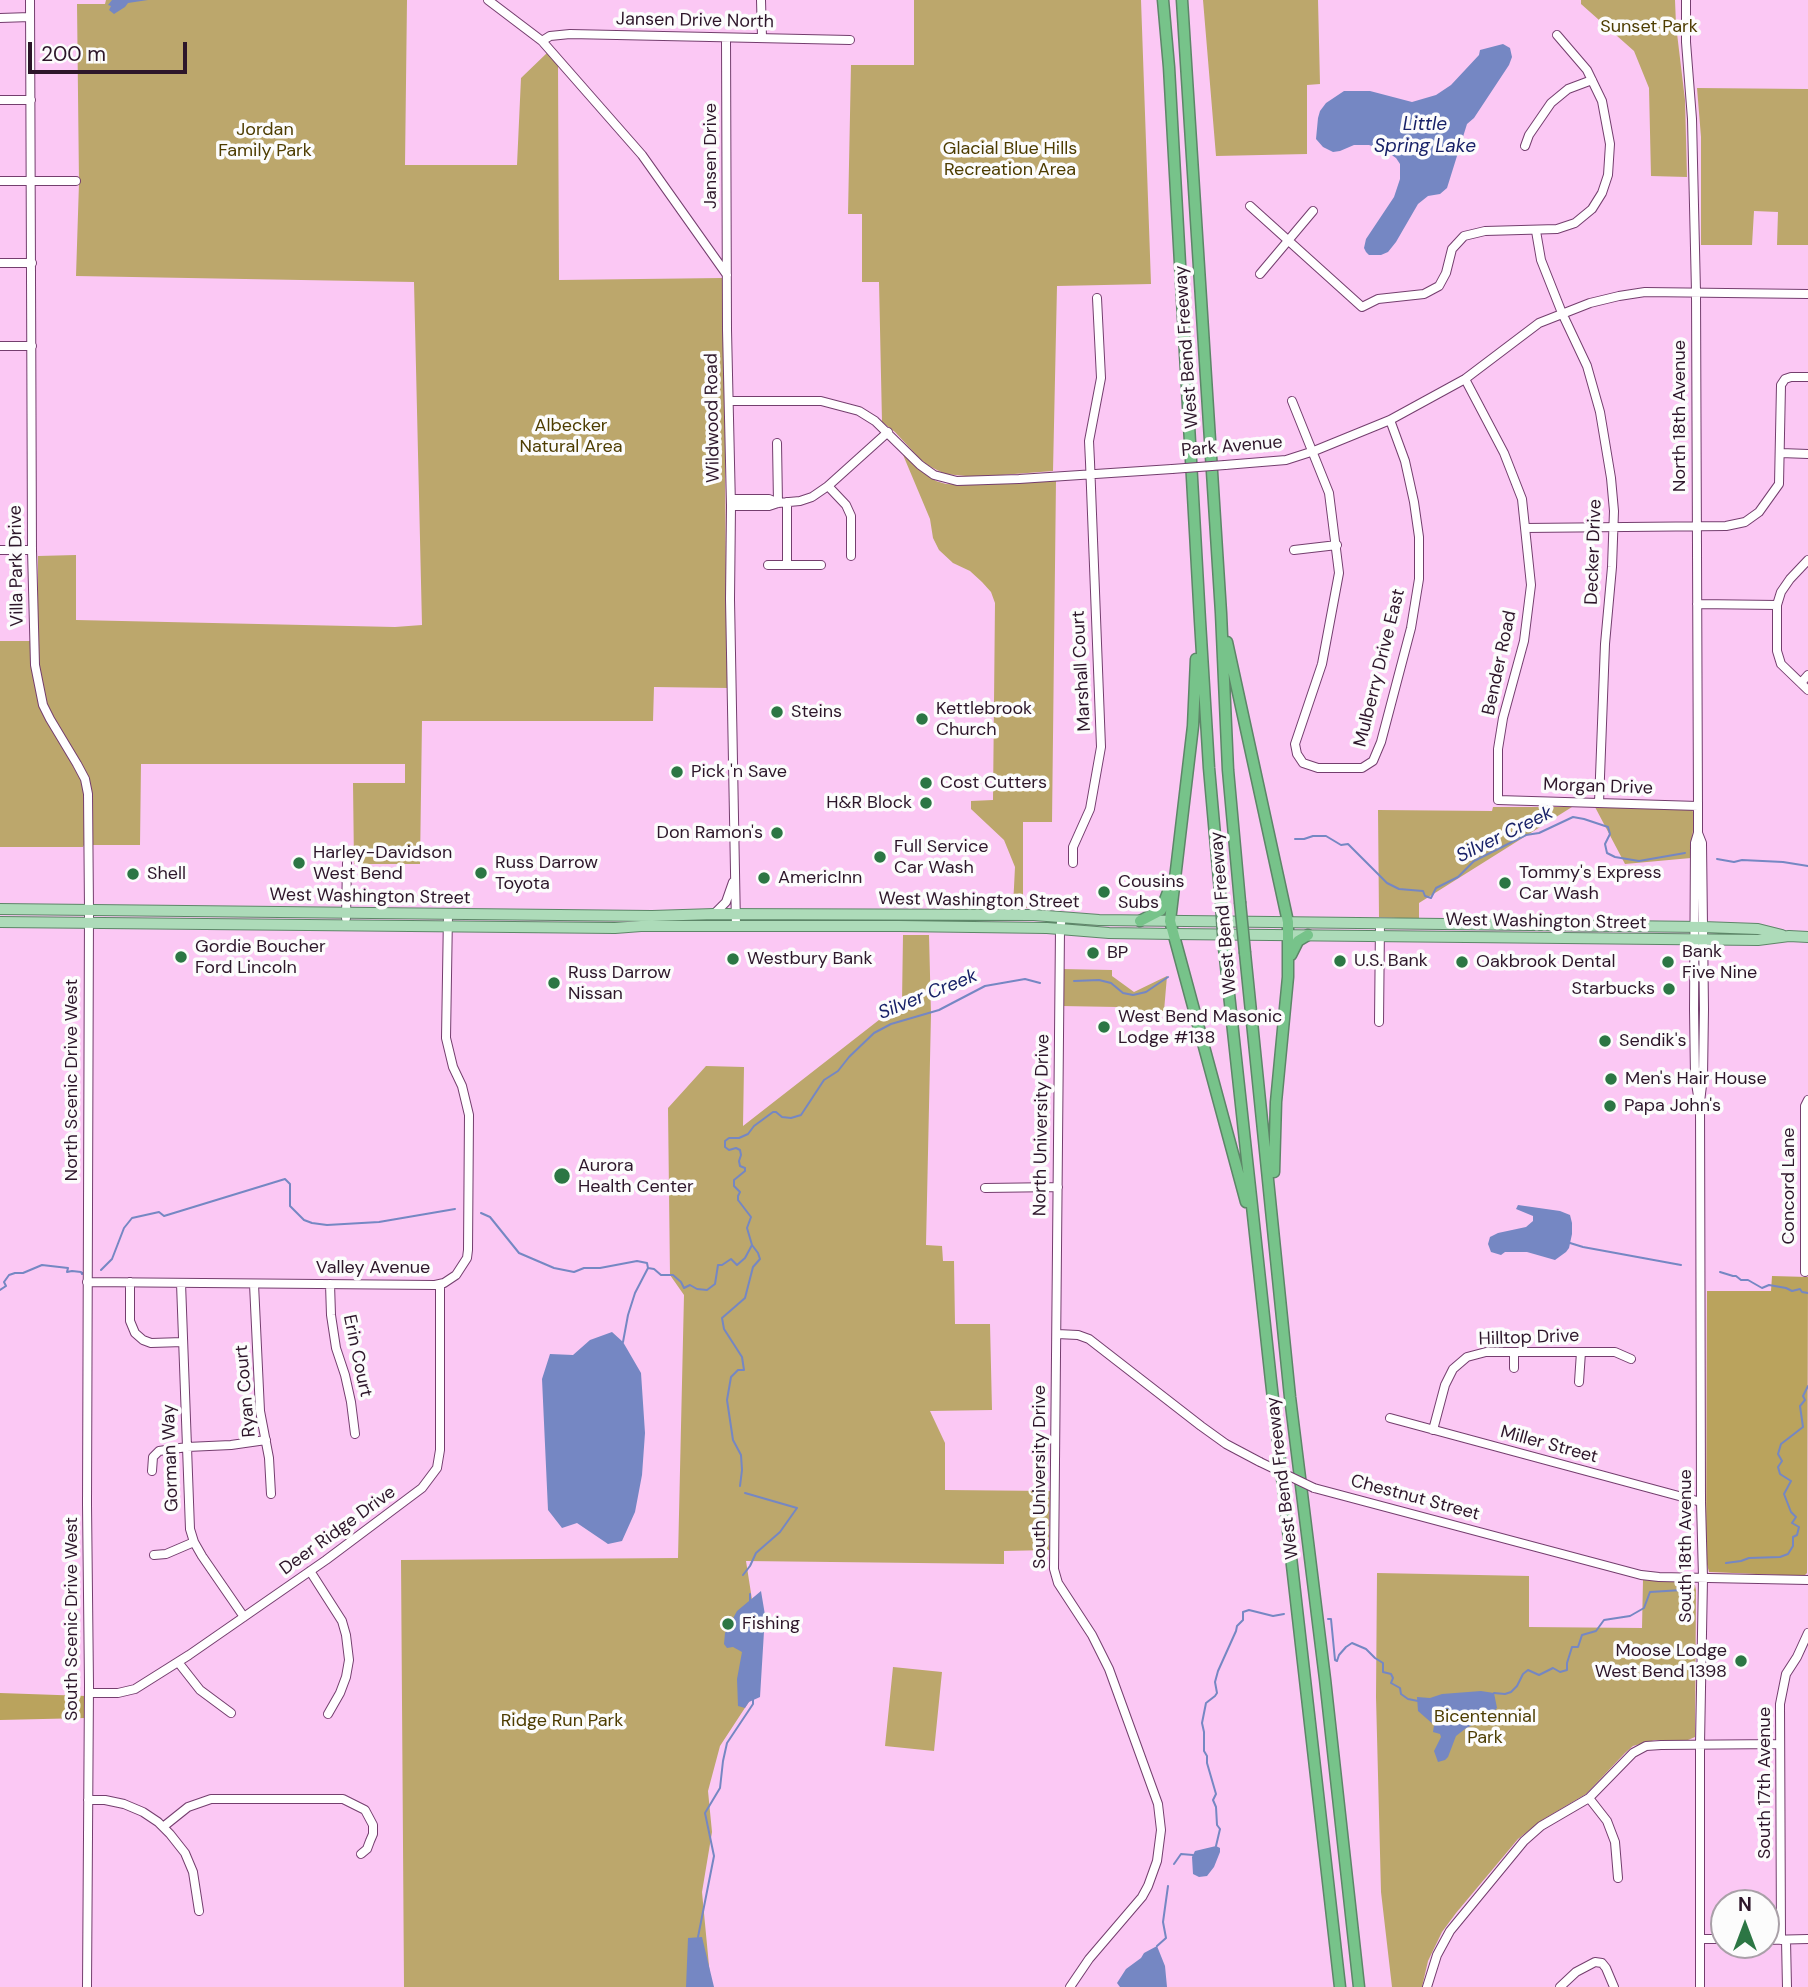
<!DOCTYPE html>
<style>
body{margin:0}
#map{position:relative;width:1808px;height:1987px;overflow:hidden;background:#fbc8f4;font-family:"DM Sans",sans-serif}
canvas{display:block}
.north{position:absolute;left:1710px;top:1889px;width:70px;height:70px;box-sizing:border-box;background:#fcfcfc;border:2px solid #a9a0a8;border-radius:50%;rotate:0deg;font-size:19px;font-weight:700;line-height:28px;text-align:center;color:#2d162a}
.north::after{content:'';display:block;margin:auto;width:24px;height:32px;background:#2c7644;clip-path:polygon(50% 0,100% 100%,50% 72%,0 100%)}
.scale{position:absolute;left:28px;top:42px;width:159px;height:32px;box-sizing:border-box;border:4px solid #2d162a;border-top:0;padding-left:9px;font-size:21px;line-height:24px;white-space:nowrap;color:#2d162a;-webkit-text-stroke:5px #fcfcfc;paint-order:stroke}
</style>
<div id="map">
<canvas width="1808" height="1987"></canvas>
<div class="north">N</div>
<div class="scale">200 m</div>
</div>
<script>
const c = document.querySelector('canvas').getContext('2d');
c.lineJoin = 'round';
function fill(path, color) {
  c.fillStyle = color;
  c.fill(path, 'evenodd');
}
function toPath(rows) {
  const path = new Path2D();
  for (const r of rows) {
    path.moveTo(r[0], r[1]);
    for (let i = 2; i < r.length; i += 2) path.lineTo(r[i], r[i + 1]);
  }
  return path;
}
function trace(path, color, width, dash) {
  c.strokeStyle = color;
  c.lineWidth = width;
  c.lineCap = dash ? 'butt' : 'round';
  c.setLineDash(dash || []);
  c.stroke(path);
}
function label(font, color, halo, rows, align = 'center') {
  c.font = font + ' "DM Sans",sans-serif';
  c.lineWidth = 7;
  c.setLineDash([]);
  c.textBaseline = 'middle';
  c.strokeStyle = halo;
  c.fillStyle = color;
  for (const [text, x, y, turn = 0] of rows) {
    c.save();
    c.translate(x, y);
    c.rotate((+turn || 0) * Math.PI / 180);
    c.textAlign = isNaN(turn) ? turn : align;
    if (halo) c.strokeText(text, 0, 0);
    c.fillText(text, 0, 0);
    c.restore();
  }
}
fill(toPath([
 [106,0,407,0,405,165,517,165,521,78,548,52,558,64,559,280,722,278,724,303,726,601,729,688,654,687,653,721,422,721,420,864,354,864,353,783,405,783,405,764,141,764,140,845,84,845,83,847,0,847,0,641,38,641,38,556,76,555,76,620,395,627,422,625,414,282,76,276,79,183,77,4,105,4],
 [914,0,1141,0,1151,284,1057,286,1053,471,976,477,945,474,929,466,920,459,895,432,882,422,879,282,862,282,862,214,848,214,851,65,914,65],
 [1203,0,1318,0,1320,84,1307,85,1307,154,1216,156],
 [1581,0,1675,0,1676,25,1685,100,1687,177,1651,176,1649,88,1634,51,1581,4],
 [1697,88,1808,89,1808,245,1777,245,1778,212,1754,211,1752,245,1701,245,1701,137],
 [901,450,925,474,936,481,946,484,970,485,1056,480,1052,822,1023,822,1023,896,1027,908,1013,907,1015,867,1004,840,971,809,971,801,993,800,995,603,991,592,982,582,970,571,953,563,939,550,933,538,930,519],
 [1493,807,1572,807,1419,903,1419,919,1379,917,1378,810,1492,811],
 [1595,807,1692,809,1694,815,1691,858,1625,864],
 [903,935,929,935,931,1014,926,1245,942,1246,943,1261,954,1261,955,1324,990,1324,992,1410,930,1411,945,1443,945,1490,1050,1491,1049,1550,1004,1551,1004,1564,746,1561,753,1606,756,1691,720,1746,708,1791,712,1832,702,1892,711,1987,404,1987,401,1560,678,1558,684,1295,670,1275,668,1108,706,1066,744,1067,743,1126,902,1002],
 [1061,969,1112,970,1112,976,1134,992,1167,976,1164,1011,1129,1012,1118,1007,1061,1006],
 [1377,1573,1529,1576,1529,1627,1642,1628,1643,1580,1688,1583,1695,1585,1696,1590,1695,1737,1688,1740,1655,1740,1633,1746,1625,1753,1586,1794,1542,1820,1518,1839,1456,1913,1442,1932,1428,1961,1422,1987,1392,1987,1381,1892,1376,1697],
 [893,1667,942,1672,934,1751,885,1746]
]), '#bca76c');
fill(toPath([
 [1772,1276,1808,1277,1807,1573,1804,1576,1709,1572,1706,1560,1707,1291,1771,1291],
 [0,1693,86,1696,86,1718,0,1720]
]), '#baa35d');
fill(toPath([
 [112,0,148,0,128,3,125,7,114,14,109,10,111,6,108,5],
 [1503,44,1510,48,1512,57,1509,65,1474,118,1467,124,1447,188,1440,194,1428,196,1418,204,1396,242,1388,252,1381,255,1369,255,1366,252,1364,248,1366,239,1394,197,1400,179,1400,164,1396,158,1386,151,1369,145,1354,145,1340,151,1333,152,1323,147,1316,139,1318,118,1320,111,1326,103,1344,91,1370,91,1412,102,1436,95,1451,85,1479,55,1480,50],
 [1518,1205,1560,1211,1570,1215,1572,1223,1572,1234,1569,1248,1566,1252,1555,1260,1527,1252,1505,1252,1501,1255,1491,1252,1488,1244,1490,1237,1498,1233,1526,1227,1533,1221,1533,1216,1516,1209],
 [612,1332,623,1342,641,1373,645,1433,642,1475,635,1512,622,1541,608,1544,577,1523,562,1528,548,1510,542,1379,550,1354,573,1355,590,1340],
 [761,1591,765,1615,760,1697,749,1702,745,1708,738,1706,737,1679,742,1652,733,1647,727,1648,724,1644,725,1633,737,1611],
 [1481,1691,1494,1693,1497,1708,1490,1715,1465,1729,1456,1736,1448,1757,1445,1760,1438,1762,1434,1751,1441,1737,1440,1734,1433,1732,1434,1725,1418,1711,1417,1697,1430,1698,1442,1694],
 [1216,1846,1220,1848,1220,1852,1214,1867,1207,1876,1199,1877,1193,1874,1192,1857,1195,1851],
 [702,1937,714,1987,686,1987,688,1938],
 [1157,1946,1165,1966,1167,1987,1120,1987,1117,1983,1126,1969,1141,1958,1144,1953]
]), '#7587c3');
trace(toPath([
 [1295,839,1304,839,1313,836,1326,836,1341,845,1348,844,1387,883,1399,889,1423,891,1425,896,1431,898,1436,888,1458,877,1474,861,1526,835,1539,833,1573,817,1584,819,1608,827,1610,834,1605,844,1607,853,1615,857,1639,861,1685,853],
 [1717,859,1734,862,1742,860,1783,862,1808,866],
 [1074,981,1099,980,1111,983,1123,993,1133,995,1146,992,1168,977],
 [481,1213,490,1217,519,1253,554,1268,574,1272,584,1268,600,1268,637,1261,647,1263,648,1268],
 [1570,1243,1583,1247,1681,1265],
 [101,1270,112,1259,124,1228,132,1218,159,1212,164,1216,285,1179,290,1184,290,1206,304,1220,312,1223,327,1225,379,1222,455,1209],
 [1720,1272,1733,1276,1736,1276,1741,1280,1748,1280,1762,1288,1769,1285,1786,1288,1792,1291,1800,1289,1802,1292,1808,1293],
 [0,1290,6,1286,4,1282,9,1275,15,1273,23,1273,42,1265,68,1268,67,1272,72,1271,81,1272,82,1274,84,1272],
 [623,1342,628,1315,635,1293,648,1268,654,1269,661,1275,673,1275,681,1282,684,1288,690,1285,697,1289,707,1290,715,1284,718,1265,722,1265,731,1259,737,1265,745,1258,752,1245],
 [740,1486,742,1470,741,1455,733,1440,727,1400,731,1377,738,1370,744,1370,742,1357,724,1329,722,1318,745,1298,753,1267,760,1259,758,1253,752,1245,747,1228,751,1217,738,1200,738,1196,740,1192,734,1186,734,1180,745,1171,745,1168,740,1166,739,1161,741,1155,740,1150,736,1148,729,1150,725,1147,725,1141,729,1138,739,1138,748,1134,754,1126,773,1112,776,1112,782,1117,791,1118,801,1115,824,1080,838,1071,849,1057,874,1033,891,1024,939,1010,985,986,1025,979,1040,983],
 [1726,1563,1741,1561,1749,1558,1780,1557,1788,1554,1793,1546,1793,1537,1797,1535,1799,1527,1792,1523,1796,1517,1791,1512,1784,1494,1791,1481,1780,1474,1778,1467,1782,1461,1778,1454,1781,1444,1803,1427,1800,1406,1805,1400,1803,1396,1808,1386],
 [743,1575,750,1566,756,1553,780,1532,797,1508,745,1493],
 [750,1603,750,1594],
 [1328,1619,1331,1619,1335,1660,1337,1661,1339,1655,1346,1647,1352,1643,1366,1649,1375,1658,1383,1663,1383,1672,1391,1674,1393,1678,1391,1683,1400,1688,1401,1694,1408,1699,1418,1701],
 [1494,1693,1505,1694,1511,1692,1517,1686,1523,1674,1528,1670,1539,1675,1553,1668,1560,1672,1567,1670,1567,1663,1572,1647,1578,1647,1582,1635,1596,1631,1604,1620,1630,1616,1644,1608,1650,1592,1682,1590],
 [1216,1846,1220,1829,1217,1825,1216,1807,1213,1800,1216,1794,1207,1763,1207,1756,1204,1751,1204,1732,1202,1723,1206,1703,1215,1696,1217,1693,1215,1682,1218,1671,1236,1631,1237,1626,1243,1620,1243,1612,1249,1610,1273,1616,1284,1614],
 [1174,1864,1181,1854,1193,1855],
 [698,1937,714,1856,705,1813,720,1788,723,1761,727,1743,753,1704,753,1699],
 [1157,1946,1166,1938,1163,1922,1168,1886]
]), '#7587c3', 2);
const minor = toPath([
 [30,0,32,550,35,665,43,705,50,719,77,764,85,779,88,794,89,910,87,1504,89,1685,87,1987],
 [488,0,542,41,642,155,727,275],
 [761,0,762,37],
 [1686,0,1686,42,1692,119,1696,292,1698,806,1698,833,1695,843,1694,1009,1695,1077,1698,1096],
 [0,18,30,17],
 [726,38,727,330,731,506,730,599,736,926],
 [542,41,550,36,570,34,850,40],
 [0,100,31,100],
 [1525,146,1529,135,1551,103,1568,89,1592,80],
 [0,181,76,181],
 [1250,206,1362,307,1378,299,1424,294,1439,286,1446,273,1452,249,1464,236,1485,231,1557,229,1575,223,1592,209,1602,193,1608,175,1610,144,1602,101,1587,70,1557,35],
 [1536,231,1541,260,1562,313,1587,366,1600,412,1611,478,1614,511,1612,567,1605,644,1599,803],
 [0,263,32,263],
 [1260,274,1313,211],
 [0,346,32,346],
 [1465,379,1504,453,1522,499,1531,585,1524,641,1503,718,1498,749,1498,800,1698,806],
 [729,401,821,401,859,411,875,421,920,465,934,475,957,481,1019,479,1172,469],
 [1292,401,1329,493,1339,573,1322,664,1295,744,1297,754,1303,763,1318,768,1362,768,1373,761,1381,742,1411,628,1419,579,1419,537,1414,502,1405,461,1390,420],
 [777,443,778,503],
 [1781,453,1808,454],
 [1225,465,1286,460,1314,451,1390,420,1465,379,1539,323,1590,303,1619,296,1645,292,1808,294],
 [828,486,846,505,851,516,851,556],
 [731,499,769,499,778,503],
 [787,502,787,564],
 [731,506,769,506,778,503,800,501,812,497,828,486,888,432],
 [1525,528,1726,526,1745,522,1759,512,1779,484,1781,385,1785,379,1791,377,1808,377],
 [0,550,32,550],
 [1294,550,1337,545],
 [1808,560,1790,579,1781,592,1777,605,1777,651,1781,664,1808,690],
 [768,565,821,565],
 [1697,604,1777,605],
 [1801,683,1808,675],
 [1698,833,1702,843,1704,1009,1703,1077,1700,1102,1701,1502,1703,1578,1700,1744,1700,1987],
 [1073,863,1073,847,1090,809,1101,747,1090,462,1089,441,1101,378,1097,298],
 [714,914,726,902,733,882],
 [1062,917,1060,929,1054,1569,1058,1583,1092,1635,1109,1669,1158,1804,1161,1830,1157,1861,1148,1886,1142,1897,1089,1959,1070,1987],
 [346,918,347,863],
 [1379,1022,1380,923],
 [985,1188,1058,1187],
 [1805,1272,1805,1106,1808,1100],
 [87,1282,435,1285,444,1283,456,1275,467,1258,468,1250,469,1115,462,1086,453,1067,446,1038,448,914],
 [130,1282,130,1321,135,1333,143,1340,151,1343,183,1342],
 [181,1283,190,1529,194,1542,202,1556,244,1617],
 [254,1284,260,1411,269,1458,271,1494],
 [330,1284,331,1315,336,1348,345,1375,351,1402,355,1434],
 [1057,1334,1078,1335,1089,1339,1201,1426,1226,1444,1260,1462],
 [1514,1368,1514,1352],
 [1579,1382,1581,1352],
 [1390,1418,1701,1502],
 [1433,1430,1445,1385,1453,1369,1467,1357,1486,1352,1615,1352,1631,1359],
 [152,1471,153,1457,159,1451,187,1447,231,1445,266,1440],
 [1314,1488,1641,1575,1659,1577,1808,1580],
 [154,1555,166,1554,194,1542],
 [310,1571,342,1621,346,1635,349,1660,346,1677,340,1693,328,1714],
 [178,1662,200,1690,231,1713],
 [89,1693,118,1693,135,1689,189,1655,326,1560,422,1488,437,1468,440,1450,440,1284],
 [1589,1798,1607,1821,1615,1842,1618,1878],
 [88,1800,105,1800,124,1804,143,1812,158,1822,170,1834,185,1853,193,1872,199,1911],
 [163,1827,188,1807,211,1799,343,1799,365,1810,373,1825,373,1834,370,1841,367,1849,361,1854],
 [1702,1939,1724,1939],
 [1766,1940,1808,1939],
 [1781,1940,1780,1704,1786,1674,1797,1657,1808,1633],
 [1786,1940,1787,1987],
 [1427,1987,1437,1955,1450,1931,1524,1841,1541,1826,1589,1798,1633,1753,1646,1746,1661,1745,1780,1744],
 [1560,1987,1576,1972,1595,1962,1602,1963,1606,1968,1614,1987]
]);
const major = toPath([
 [0,909,652,916,714,914,1034,915,1099,920,1703,927,1758,929,1782,935],
 [0,922,615,928,641,926,899,926,1047,928,1109,933,1174,934,1758,940,1789,936,1808,937]
]);
const highway = toPath([
 [1163,0,1169,67,1200,621,1209,768,1221,903],
 [1182,0,1221,613,1228,770,1240,902],
 [1227,642,1288,922,1288,977,1276,1102,1274,1172],
 [1196,659,1193,726,1170,921,1246,1202],
 [1140,921,1161,910,1168,892],
 [1224,948,1271,1381,1340,1987],
 [1245,953,1290,1397,1325,1679,1359,1987],
 [1291,955,1298,941,1308,935]
]);
trace(minor, '#743e6e', 10);
trace(major, '#5d8668', 12);
trace(highway, '#5d8668', 13);
trace(minor, '#fff', 8);
trace(major, '#addbb9', 10);
trace(highway, '#77c38a', 10);
const minorBridge = toPath([
 [1172,469,1225,465],
 [1260,1462,1314,1488]
]);
const highwayBridge = toPath([
 [1240,902,1245,953],
 [1221,903,1224,948]
]);
trace(minorBridge, '#743e6e', 10, []);
trace(highwayBridge, '#5d8668', 13, []);
trace(minorBridge, '#fff', 8);
trace(highwayBridge, '#77c38a', 10);
for (const [x, y, r, color] of [
 [777,712,7,"#2c7644"],
 [922,719,7,"#2c7644"],
 [677,772,7,"#2c7644"],
 [926,783,7,"#2c7644"],
 [926,803,7,"#2c7644"],
 [777,833,7,"#2c7644"],
 [880,857,7,"#2c7644"],
 [299,863,7,"#2c7644"],
 [481,873,7,"#2c7644"],
 [133,874,7,"#2c7644"],
 [764,878,7,"#2c7644"],
 [1505,883,7,"#2c7644"],
 [1104,892,7,"#2c7644"],
 [1093,953,7,"#2c7644"],
 [181,957,7,"#2c7644"],
 [733,959,7,"#2c7644"],
 [1340,961,7,"#2c7644"],
 [1462,962,7,"#2c7644"],
 [1668,962,7,"#2c7644"],
 [554,983,7,"#2c7644"],
 [1669,989,7,"#2c7644"],
 [1104,1027,7,"#2c7644"],
 [1605,1041,7,"#2c7644"],
 [1611,1079,7,"#2c7644"],
 [1610,1106,7,"#2c7644"],
 [562,1176,9,"#2c7644"],
 [728,1624,7,"#2c7644"],
 [1741,1661,7,"#2c7644"]
]) {
  const dot = new Path2D();
  dot.arc(x, y, r, 0, 2 * Math.PI);
  c.fillStyle = color;
  c.fill(dot);
  trace(dot, '#fcfcfc', 2.5);
}
label('18px', '#2d162a', '#fcfcfc', [
 ["Jansen Drive North",695,21,1],
 ["Jansen Drive",711,156,-90],
 ["West Bend Freeway",1187,347,-94],
 ["North 18th Avenue",1680,416,-90],
 ["Wildwood Road",713,418,-91],
 ["Park Avenue",1232,447,-5],
 ["Decker Drive",1594,552,-88],
 ["Villa Park Drive",17,566,-91],
 ["Bender Road",1500,663,-78],
 ["Mulberry Drive East",1380,668,-76],
 ["Marshall Court",1082,671,-93],
 ["Morgan Drive",1598,787,2],
 ["West Washington Street",370,897,1],
 ["West Washington Street",979,901,1],
 ["West Bend Freeway",1224,913,-95],
 ["West Washington Street",1546,922,1],
 ["North Scenic Drive West",72,1080,-90],
 ["North University Drive",1042,1125,-89],
 ["Concord Lane",1789,1186,-90],
 ["Valley Avenue",373,1268],
 ["Hilltop Drive",1529,1338,-2],
 ["Erin Court",357,1356,78],
 ["Ryan Court",246,1391,-95],
 ["Miller Street",1549,1445,15],
 ["Gorman Way",171,1458,-92],
 ["South University Drive",1040,1477,-90],
 ["West Bend Freeway",1283,1478,-97],
 ["Chestnut Street",1415,1498,15],
 ["Deer Ridge Drive",338,1531,-36],
 ["South 18th Avenue",1686,1546,-90],
 ["South Scenic Drive West",72,1619,-90],
 ["South 17th Avenue",1765,1783,-90]
]);
label('18px', '#4d3c00', '#fcfcfc', [
 ["Sunset Park",1649,27],
 ["Jordan",265,130],
 ["Family Park",265,151],
 ["Glacial Blue Hills",1010,149],
 ["Recreation Area",1010,170],
 ["Albecker",571,426],
 ["Natural Area",571,447],
 ["Bicentennial",1485,1717],
 ["Park",1485,1738],
 ["Ridge Run Park",562,1721]
]);
label('18px', '#2d162a', '#fcfcfc', [
 ["Kettlebrook",936,709],
 ["Church",936,730],
 ["Steins",791,712],
 ["Pick 'n Save",691,772],
 ["Cost Cutters",940,783],
 ["H&R Block",912,803,"right"],
 ["Don Ramon's",763,833,"right"],
 ["Full Service",894,847],
 ["Car Wash",894,868],
 ["Harley-Davidson",313,853],
 ["West Bend",313,874],
 ["Russ Darrow",495,863],
 ["Toyota",495,884],
 ["Tommy's Express",1519,873],
 ["Car Wash",1519,894],
 ["Shell",147,874],
 ["AmericInn",778,878],
 ["Cousins",1118,882],
 ["Subs",1118,903],
 ["Gordie Boucher",195,947],
 ["Ford Lincoln",195,968],
 ["Bank",1682,952],
 ["Five Nine",1682,973],
 ["BP",1107,953],
 ["Westbury Bank",747,959],
 ["U.S. Bank",1354,961],
 ["Oakbrook Dental",1476,962],
 ["Russ Darrow",568,973],
 ["Nissan",568,994],
 ["Starbucks",1655,989,"right"],
 ["West Bend Masonic",1118,1017],
 ["Lodge #138",1118,1038],
 ["Sendik's",1619,1041],
 ["Men's Hair House",1625,1079],
 ["Papa John's",1624,1106],
 ["Aurora",578,1166],
 ["Health Center",578,1187],
 ["Fishing",742,1624],
 ["Moose Lodge",1727,1651,"right"],
 ["West Bend 1398",1727,1672,"right"]
], 'left');
label('italic 19px', '#182168', '#fcfcfc', [
 ["Little",1425,125],
 ["Spring Lake",1425,147],
 ["Silver Creek",1505,835,-26],
 ["Silver Creek",928,995,-22]
]);
</script>
